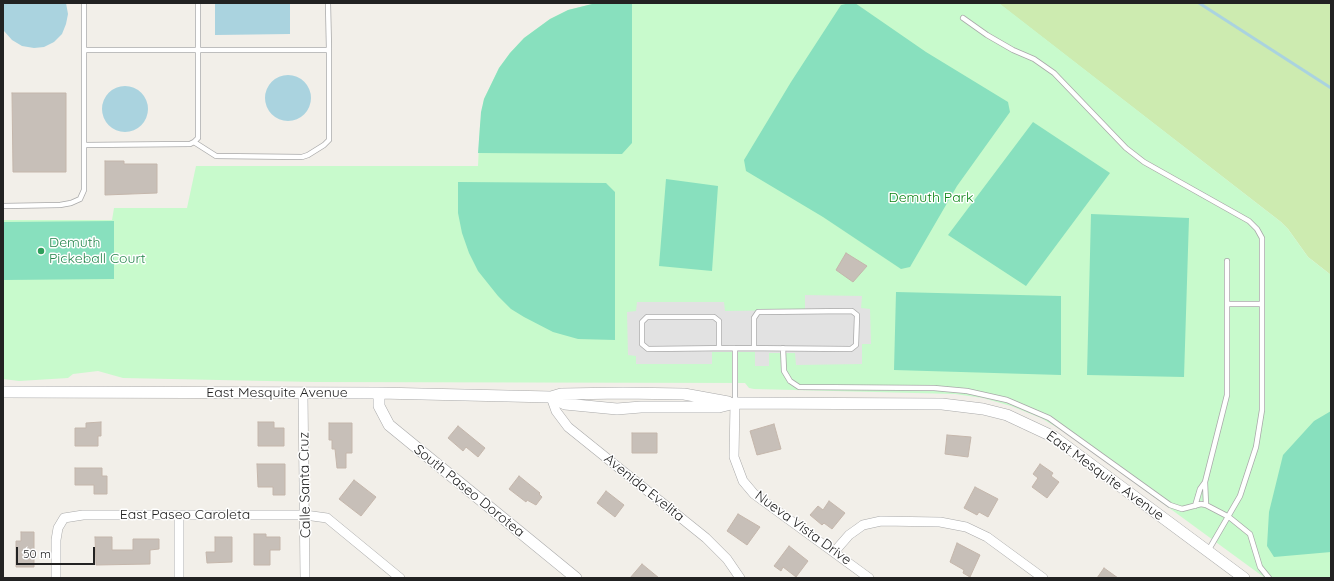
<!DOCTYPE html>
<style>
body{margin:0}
#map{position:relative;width:1334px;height:581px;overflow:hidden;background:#f2efe9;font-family:Quicksand,sans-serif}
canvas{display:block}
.frame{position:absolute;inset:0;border:4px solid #222;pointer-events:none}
.scale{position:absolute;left:16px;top:547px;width:79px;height:18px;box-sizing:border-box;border:2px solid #222;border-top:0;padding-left:5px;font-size:12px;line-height:14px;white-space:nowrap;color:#222;-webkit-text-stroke:3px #fff;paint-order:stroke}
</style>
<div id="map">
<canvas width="1334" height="581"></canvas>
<div class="frame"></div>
<div class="scale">50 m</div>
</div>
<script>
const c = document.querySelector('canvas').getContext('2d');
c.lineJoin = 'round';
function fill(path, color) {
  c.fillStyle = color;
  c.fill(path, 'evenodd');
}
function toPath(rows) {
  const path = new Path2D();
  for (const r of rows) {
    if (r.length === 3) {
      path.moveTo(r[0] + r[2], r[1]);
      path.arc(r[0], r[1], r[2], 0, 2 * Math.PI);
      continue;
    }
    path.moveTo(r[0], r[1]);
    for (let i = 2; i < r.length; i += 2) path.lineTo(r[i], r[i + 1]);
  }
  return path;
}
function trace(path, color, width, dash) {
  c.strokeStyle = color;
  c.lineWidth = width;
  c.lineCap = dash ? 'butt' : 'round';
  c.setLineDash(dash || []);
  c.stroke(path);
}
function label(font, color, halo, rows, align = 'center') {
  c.font = font + ' Quicksand,sans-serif';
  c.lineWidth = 3;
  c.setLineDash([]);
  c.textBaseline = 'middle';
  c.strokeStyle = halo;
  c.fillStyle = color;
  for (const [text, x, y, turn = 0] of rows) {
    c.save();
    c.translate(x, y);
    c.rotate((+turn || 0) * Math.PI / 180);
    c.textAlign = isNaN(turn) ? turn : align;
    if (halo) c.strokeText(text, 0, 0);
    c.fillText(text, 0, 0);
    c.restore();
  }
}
fill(toPath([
 [998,3,1331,3,1331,275,1308,257,1288,229,1281,222]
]), '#cdebb0');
fill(toPath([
 [596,3,999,3,1281,222,1288,229,1308,257,1331,275,1331,578,1265,578,1068,434,1041,418,1011,406,983,398,955,394,754,389,749,388,745,383,315,382,123,378,98,371,73,374,68,378,19,381,3,379,3,220,112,220,114,208,187,208,196,166,478,166,480,125,484,99,499,68,510,53,524,38,550,19,568,10]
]), '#c8facc');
fill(toPath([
 [596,3,632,3,632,143,622,154,478,153,481,112,484,99,499,68,510,53,524,38,550,19,568,10],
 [850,3,855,3,926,52,1008,102,1010,112,957,186,910,267,901,269,823,217,746,171,744,160,791,82,841,5],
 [1033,122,1110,173,1026,286,948,235],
 [666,179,718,186,712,271,659,266],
 [458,182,606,183,615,192,615,340,578,339,553,332,524,317,511,309,498,296,478,271,469,253,462,233,458,213],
 [1091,214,1189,218,1184,377,1087,375],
 [114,221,114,279,3,280,3,222],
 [896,292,1061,296,1061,375,894,370],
 [1331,411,1331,552,1274,557,1267,546,1269,512,1283,455,1314,421]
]), '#88e0be');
fill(toPath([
 [805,295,862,296,861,308,870,309,871,344,862,344,862,364,796,365,795,353,769,353,769,366,755,366,755,352,712,352,712,364,636,364,636,356,628,355,627,312,636,311,637,302,724,302,725,311,805,310]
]), '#e2e2e2');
fill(toPath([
 [3,3,66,3,68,14,66,24,62,34,54,42,44,47,34,48,22,46,12,40,4,31],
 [215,3,290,3,290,34,215,35],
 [288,98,23],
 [125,109,23]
]), '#aad3df');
trace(toPath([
 [1199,3,1331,88]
]), '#aad3df', 3);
const building = toPath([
 [12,93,66,93,66,172,13,172,12,93],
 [105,161,124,161,124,164,157,164,157,193,105,195,105,161],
 [846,253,867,266,853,282,836,270,846,253],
 [101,422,101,436,98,436,98,446,75,446,75,428,86,428,86,423,101,422],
 [258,422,274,422,274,428,284,428,284,446,258,446,258,422],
 [329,423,352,423,352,453,346,453,346,468,337,468,335,449,332,449,332,440,329,440,329,423],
 [774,424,781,449,757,455,750,431,774,424],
 [458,426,485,448,478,457,466,447,463,451,448,438,458,426],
 [632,433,657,433,657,453,632,453,632,433],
 [947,435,971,437,968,457,945,454,947,435],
 [257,464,285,464,285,495,273,495,273,487,258,487,257,464],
 [1040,464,1053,473,1051,476,1059,482,1047,498,1032,487,1038,478,1033,474,1040,464],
 [75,468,102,468,102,476,107,476,107,494,94,494,94,485,75,485,75,468],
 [519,476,540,493,539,494,542,497,536,505,527,500,526,502,509,489,519,476],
 [354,480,376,497,361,516,339,499,354,480],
 [975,487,998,499,988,517,979,512,977,515,964,508,975,487],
 [606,491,624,505,615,517,597,503,606,491],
 [829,501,845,513,832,529,824,523,822,525,810,515,818,506,823,510,829,501],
 [738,514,760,527,747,545,727,531,738,514],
 [21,532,34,532,34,567,16,567,16,541,21,541,21,532],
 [254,534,266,534,266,537,280,537,280,550,270,550,270,565,254,565,254,534],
 [95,537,112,537,112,550,133,550,133,539,159,539,159,549,150,550,150,564,96,565,95,537],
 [215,537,232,537,232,562,207,563,206,552,215,552,215,537],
 [957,543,980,555,970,577,963,573,964,570,950,562,957,543],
 [789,546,808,561,796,577,783,567,781,571,774,566,789,546],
 [642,564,659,578,630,578,642,564],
 [1104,568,1118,578,1097,578,1104,568]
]);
fill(building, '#c7bfb8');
trace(building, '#c4b6ab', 1);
const service = toPath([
 [328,3,329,50],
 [963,18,987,35,1013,50,1034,59,1054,73,1126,148,1144,162,1249,221,1257,229,1262,238,1262,410,1256,447,1240,496,1208,551],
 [84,50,329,50,329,140,324,145,308,155,302,157,216,156,194,142],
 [84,145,190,144,194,142,198,138,198,3],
 [3,206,60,205,71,203,80,199,84,190,84,3],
 [1227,304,1262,304],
 [719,348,719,321,714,317,647,317,642,322,642,344,648,349,735,348],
 [783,348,784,371,790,381,799,387,934,388,967,391,1007,400,1049,418,1170,505,1182,509,1201,504,1206,505,1229,517,1250,534,1260,567,1269,578],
 [735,403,735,348,851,349,856,345,857,315,852,311,758,312,754,318,754,348],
 [1206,505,1205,482,1227,395,1227,261],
 [1195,506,1200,489,1205,482]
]);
const minor = toPath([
 [303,393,305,578],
 [551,397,556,411,568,427,706,538,727,559,740,578],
 [735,403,734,457,743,481,754,494,869,578],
 [179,516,179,578],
 [835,551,849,535,863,525,881,521,940,522,966,527,987,537,1043,578],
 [56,578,56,540,58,528,64,518,83,515,305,515,327,518,400,578]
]);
const tertiary = toPath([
 [3,392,379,393,551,397,561,394,623,393,684,394,728,402],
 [379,393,379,406,389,425,576,578],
 [551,397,565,404,617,409,641,407,719,407,735,403,942,404,983,409,1007,415,1054,437,1244,578]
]);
trace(service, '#a9a9a9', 6);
trace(minor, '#a9a9a9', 10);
trace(tertiary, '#a9a9a9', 12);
trace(service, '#fff', 4.5);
trace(minor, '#fff', 9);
trace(tertiary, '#fff', 11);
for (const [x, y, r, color] of [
 [41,251,4,"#2e9e5b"]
]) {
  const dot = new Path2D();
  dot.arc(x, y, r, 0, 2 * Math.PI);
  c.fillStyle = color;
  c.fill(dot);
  trace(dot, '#fff', 1.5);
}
label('14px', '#0c8416', '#fff', [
 ["Demuth Park",931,198]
]);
label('14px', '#27864d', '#fff', [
 ["Demuth",49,243],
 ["Pickeball Court",49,259]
], 'left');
label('14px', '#222', '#fff', [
 ["East Mesquite Avenue",277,393],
 ["East Mesquite Avenue",1105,476,36],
 ["Calle Santa Cruz",305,485,-91],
 ["Avenida Evelita",644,488,39],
 ["South Paseo Dorotea",469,491,39],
 ["East Paseo Caroleta",185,515],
 ["Nueva Vista Drive",803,528,36]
]);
</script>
